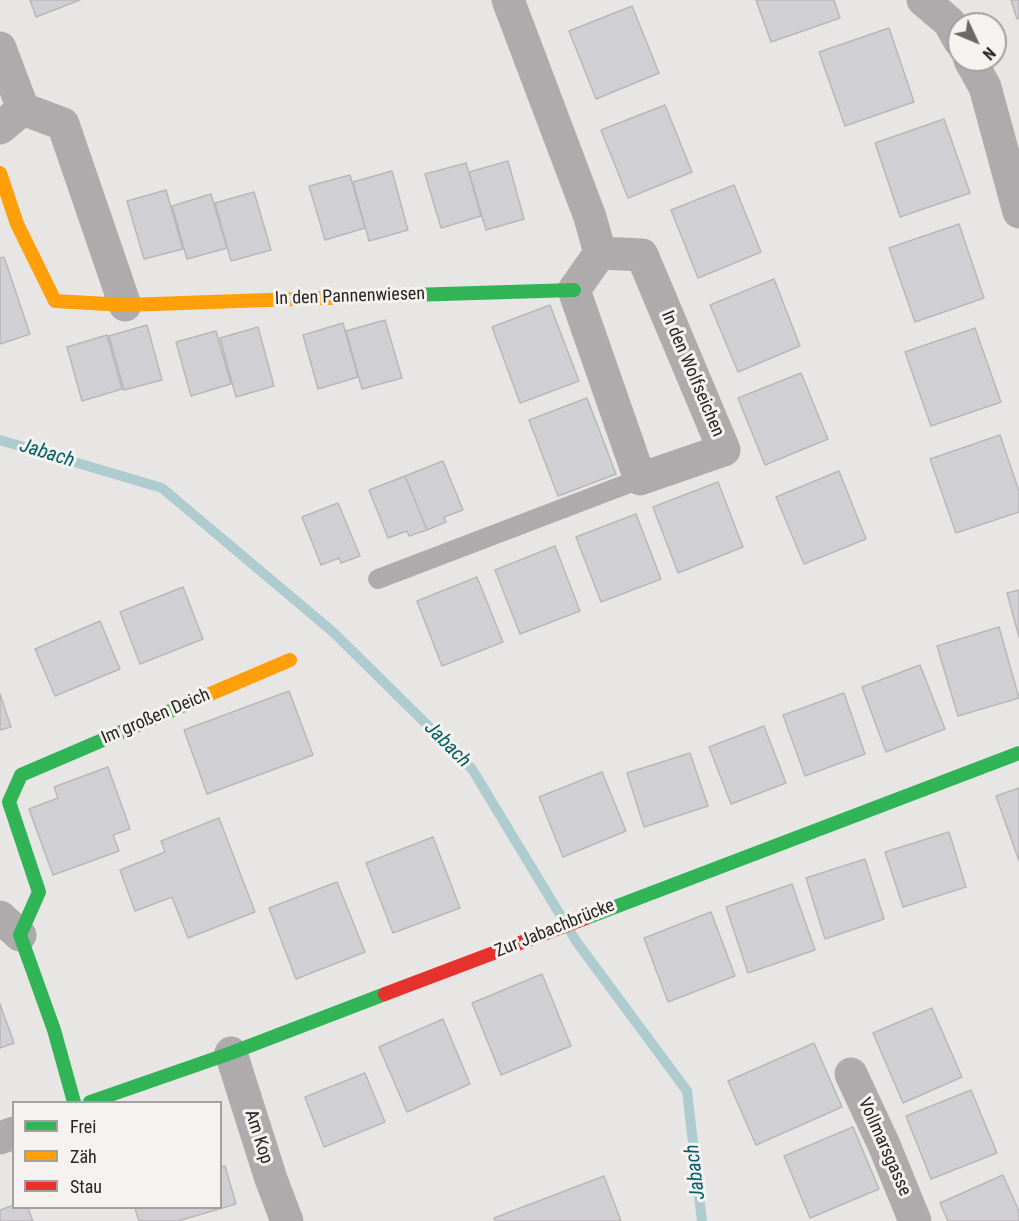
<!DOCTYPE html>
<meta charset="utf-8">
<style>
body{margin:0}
#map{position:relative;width:1019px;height:1221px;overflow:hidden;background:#e8e6e4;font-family:"Roboto Condensed",sans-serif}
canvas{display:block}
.legend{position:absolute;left:12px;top:1101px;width:210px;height:108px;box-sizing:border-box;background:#f6f2f0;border:2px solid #a3a09f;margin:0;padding:8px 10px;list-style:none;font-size:18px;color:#272525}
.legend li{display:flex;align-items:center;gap:12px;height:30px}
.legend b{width:30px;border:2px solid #a3a09f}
.north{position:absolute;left:947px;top:12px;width:60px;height:60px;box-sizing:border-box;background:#f6f2f0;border:2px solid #a3a09f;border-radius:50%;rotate:134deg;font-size:16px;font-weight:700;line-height:24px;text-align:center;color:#272525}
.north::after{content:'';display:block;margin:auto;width:21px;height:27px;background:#6b6968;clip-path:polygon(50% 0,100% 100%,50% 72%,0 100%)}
</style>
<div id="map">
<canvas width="1019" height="1221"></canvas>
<ul class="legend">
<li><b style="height:8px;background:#30b455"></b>Frei</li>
<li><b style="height:8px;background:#ff9f0a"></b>Zäh</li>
<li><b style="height:8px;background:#e5322d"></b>Stau</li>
</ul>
<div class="north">N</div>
</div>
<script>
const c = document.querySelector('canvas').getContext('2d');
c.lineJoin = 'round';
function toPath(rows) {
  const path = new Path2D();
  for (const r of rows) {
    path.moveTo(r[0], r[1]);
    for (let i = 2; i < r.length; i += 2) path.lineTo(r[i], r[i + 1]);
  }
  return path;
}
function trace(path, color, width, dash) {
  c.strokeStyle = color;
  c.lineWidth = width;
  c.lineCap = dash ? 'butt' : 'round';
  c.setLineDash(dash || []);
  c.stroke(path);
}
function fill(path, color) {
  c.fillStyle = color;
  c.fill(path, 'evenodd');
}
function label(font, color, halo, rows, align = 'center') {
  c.font = font + ' "Roboto Condensed",sans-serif';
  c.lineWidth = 6;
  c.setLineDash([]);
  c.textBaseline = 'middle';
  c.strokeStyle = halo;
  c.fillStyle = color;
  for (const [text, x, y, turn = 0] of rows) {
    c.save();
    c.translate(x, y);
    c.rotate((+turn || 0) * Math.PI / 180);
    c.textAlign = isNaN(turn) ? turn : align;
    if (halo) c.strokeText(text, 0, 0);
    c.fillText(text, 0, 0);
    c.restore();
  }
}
trace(toPath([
 [0,440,162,488,333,632,472,769,576,941,687,1091,702,1221]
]), '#aecccf', 10);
const building = toPath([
 [30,0,80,0,36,17,30,0],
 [756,0,834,0,840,18,771,42,756,0],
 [1011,0,1019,0,1019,18,1017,19,1011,0],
 [632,6,659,73,596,99,569,31,632,6],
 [889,28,914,102,845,126,819,52,889,28],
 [665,105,692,172,628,198,601,130,665,105],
 [944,119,970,193,900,217,875,143,944,119],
 [508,161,524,219,486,230,469,172,508,161],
 [466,163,481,216,441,228,425,174,466,163],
 [392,171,408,230,369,241,353,182,392,171],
 [350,175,365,228,325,240,309,186,350,175],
 [734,185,761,252,698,278,671,210,734,185],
 [166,190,183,249,144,259,127,201,166,190],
 [254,192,271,250,231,261,215,203,254,192],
 [211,194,227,248,187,259,172,206,211,194],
 [959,224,984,298,915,322,889,248,959,224],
 [4,257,30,334,0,344,0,258,4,257],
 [774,279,800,346,738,372,710,305,774,279],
 [550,305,579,381,520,403,492,327,550,305],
 [385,320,402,378,362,389,346,331,385,320],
 [343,323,358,377,318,389,303,335,343,323],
 [147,325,162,380,124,390,109,336,147,325],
 [258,327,274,386,236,397,220,338,258,327],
 [975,328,1001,402,931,426,905,352,975,328],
 [216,331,231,384,191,396,176,342,216,331],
 [107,335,122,389,82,401,67,347,107,335],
 [801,373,828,439,765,465,738,398,801,373],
 [587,398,616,474,558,496,529,420,587,398],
 [1000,435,1019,491,1019,512,956,533,930,459,1000,435],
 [443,461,463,510,444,517,446,522,427,530,405,476,443,461],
 [839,471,866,539,804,564,776,497,839,471],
 [405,476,427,530,409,536,407,531,388,538,369,490,405,476],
 [718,482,743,547,678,573,653,507,718,482],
 [338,503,360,556,341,563,339,558,321,565,302,517,338,503],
 [636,514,661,579,601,602,576,537,636,514],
 [555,546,580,611,520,634,495,570,555,546],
 [477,577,503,642,442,666,417,601,477,577],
 [183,587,203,639,140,664,120,612,183,587],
 [1019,590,1019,637,1007,593,1019,590],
 [100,621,120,669,55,696,35,649,100,621],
 [999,627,1019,698,958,716,937,646,999,627],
 [920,665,945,729,886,752,862,687,920,665],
 [289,691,313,755,207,794,184,730,289,691],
 [844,693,865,754,805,776,783,715,844,693],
 [0,694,11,727,0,730,0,694],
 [764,726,786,783,731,804,709,747,764,726],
 [690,753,708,806,644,827,627,773,690,753],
 [108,767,130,829,113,835,119,851,53,875,29,809,58,798,54,787,108,767],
 [602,772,626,831,563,857,539,797,602,772],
 [1019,788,1019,861,996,796,1019,788],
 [219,818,255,912,188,938,172,897,135,911,120,870,165,852,161,841,219,818],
 [949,832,966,887,903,907,885,852,949,832],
 [433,837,460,908,393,933,366,863,433,837],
 [865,859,884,919,825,939,806,878,865,859],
 [337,882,365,952,296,979,269,908,337,882],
 [792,884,815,950,748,973,726,907,792,884],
 [711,912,735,976,668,1002,644,938,711,912],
 [542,974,571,1046,501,1075,472,1003,542,974],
 [0,1004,14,1043,0,1048,0,1004],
 [932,1008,962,1077,903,1103,873,1033,932,1008],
 [443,1019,470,1084,407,1112,379,1047,443,1019],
 [814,1043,842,1107,756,1145,728,1081,814,1043],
 [365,1073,385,1122,324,1147,305,1097,365,1073],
 [971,1090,997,1153,931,1179,906,1116,971,1090],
 [853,1127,879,1189,810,1218,784,1156,853,1127],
 [225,1166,236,1204,178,1221,139,1221,135,1208,220,1208,220,1167,225,1166],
 [1003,1175,1019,1211,1019,1221,948,1221,940,1203,1003,1175],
 [604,1176,621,1221,495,1221,494,1218,604,1176],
 [14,1205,14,1208,28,1208,33,1221,0,1221,0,1210,14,1205]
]);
fill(building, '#d0cfd3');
trace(building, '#b9b8b9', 1.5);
trace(toPath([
 [378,579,640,479]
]), '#afabad', 20);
trace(toPath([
 [508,0,590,217,600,253],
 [923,0,949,22,959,40],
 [0,48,23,109,0,128],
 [970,60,985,87,1019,212],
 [23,109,63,124,125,305],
 [600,253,642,255,724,450,640,479,574,290,600,253],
 [0,917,20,935],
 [231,1053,271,1179,287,1221],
 [851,1074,884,1145,915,1221],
 [0,1138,14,1133]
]), '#afabad', 33);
trace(toPath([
 [410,295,574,290],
 [586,918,1019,753],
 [74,1102,54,1030,20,935,39,892,9,802,21,775,189,703],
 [90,1102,231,1053,385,994]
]), '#30b455', 14);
trace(toPath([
 [0,173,17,224,55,301,125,305,410,295],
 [189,703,290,660]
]), '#ff9f0a', 14);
trace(toPath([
 [385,994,586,918]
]), '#e5322d', 14);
label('18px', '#272525', '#f6f2f0', [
 ["In den Pannenwiesen",350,297,-2],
 ["In den Wolfseichen",692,374,67],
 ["Im großen Deich",156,717,-23],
 ["Zur Jabachbrücke",555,929,-22],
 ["Am Kop",258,1137,72],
 ["Vollmarsgasse",884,1147,66]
]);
label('italic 20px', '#006069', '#f6f2f0', [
 ["Jabach",47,454,17],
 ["Jabach",447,745,45],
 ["Jabach",696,1172,-97]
]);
</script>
